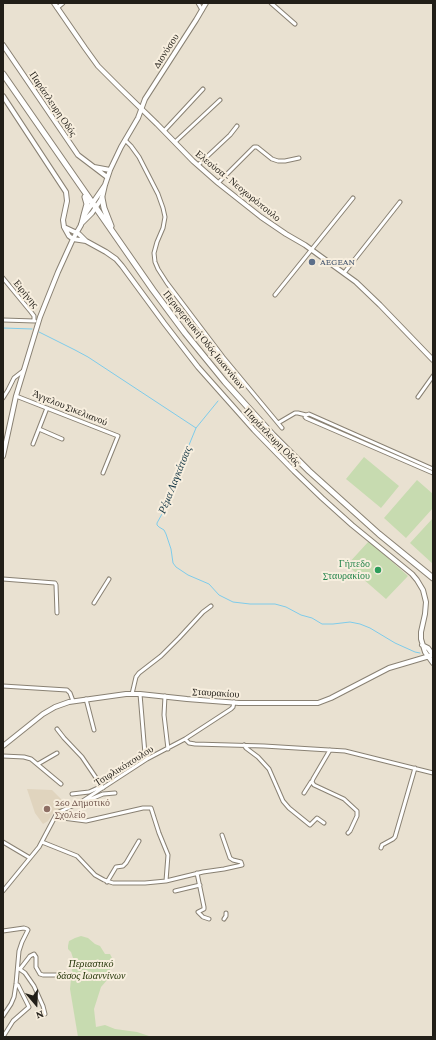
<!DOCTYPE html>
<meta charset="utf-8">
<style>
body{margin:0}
#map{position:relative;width:436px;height:1040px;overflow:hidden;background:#e9e1d1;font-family:"Crimson Pro",serif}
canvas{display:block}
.frame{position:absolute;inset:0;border:4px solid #211e18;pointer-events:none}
.north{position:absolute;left:16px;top:984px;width:40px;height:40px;-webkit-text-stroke:3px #f7eede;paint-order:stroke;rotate:161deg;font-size:11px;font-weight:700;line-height:16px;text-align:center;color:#211e18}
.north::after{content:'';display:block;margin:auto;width:14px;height:18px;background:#211e18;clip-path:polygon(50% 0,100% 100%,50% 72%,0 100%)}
</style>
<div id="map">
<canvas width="436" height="1040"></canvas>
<div class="frame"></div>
<div class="north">N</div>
</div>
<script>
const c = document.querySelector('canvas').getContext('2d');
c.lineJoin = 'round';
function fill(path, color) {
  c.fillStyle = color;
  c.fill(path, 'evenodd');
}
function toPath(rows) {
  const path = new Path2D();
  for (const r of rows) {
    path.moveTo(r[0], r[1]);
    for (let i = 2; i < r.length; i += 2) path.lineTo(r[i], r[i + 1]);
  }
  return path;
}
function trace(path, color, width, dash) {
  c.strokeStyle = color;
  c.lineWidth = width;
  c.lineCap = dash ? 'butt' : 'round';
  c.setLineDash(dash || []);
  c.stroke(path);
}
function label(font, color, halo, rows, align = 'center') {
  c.font = font + ' "Crimson Pro",serif';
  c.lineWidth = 4;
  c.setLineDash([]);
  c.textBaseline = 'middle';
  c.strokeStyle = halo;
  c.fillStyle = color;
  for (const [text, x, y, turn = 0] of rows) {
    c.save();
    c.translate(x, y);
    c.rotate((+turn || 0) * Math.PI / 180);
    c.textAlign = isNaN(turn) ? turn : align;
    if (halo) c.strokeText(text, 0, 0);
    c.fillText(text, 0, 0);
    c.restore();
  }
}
fill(toPath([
 [27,789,52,790,68,806,53,813,48,821,43,824,35,813]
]), '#e0d4be');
fill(toPath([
 [364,457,399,486,381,508,346,479],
 [417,480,433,494,433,508,406,538,384,518],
 [433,518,433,564,410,543],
 [369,541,408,576,386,599,347,565],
 [81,936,88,938,95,944,100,946,105,954,110,954,114,962,112,966,110,966,110,970,108,979,101,987,94,1009,96,1027,105,1025,115,1029,137,1032,152,1037,78,1037,70,989,73,958,71,952,68,949,68,946,69,941,75,938]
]), '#c7dbb0');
trace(toPath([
 [3,328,32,329],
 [39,332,75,350,88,357,196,428,168,496,162,514,157,523,157,525,159,527,164,530,166,534,171,549,173,563,176,567,188,575,209,584,219,595,233,602,250,604,275,604,286,607,301,615,312,618,322,624,333,624,350,622,360,624,370,628,395,643,415,652,420,653],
 [196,428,218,401]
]), '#7ecbea', 1);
const minor = toPath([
 [198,3,202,10],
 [271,3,295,24],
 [57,8,63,3],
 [164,131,203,89],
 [125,140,131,146,139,157,158,194,163,208,165,217,163,228,157,242,154,253,155,262,158,269,167,283,223,357,282,428],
 [175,142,220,100],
 [198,165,230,135,237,126],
 [218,183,254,147,257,147,272,159,278,161,285,161,299,158],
 [344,273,400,202],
 [3,278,31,312,34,316,34,321],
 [275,295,353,198],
 [3,320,35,321],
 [16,396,118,436,103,473],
 [418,397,433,376],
 [3,398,8,390,14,378,23,371],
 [306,415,305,417,306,418,433,473],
 [278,423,295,413,298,413,306,415,309,414,433,469],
 [39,429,62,439],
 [33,444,47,408],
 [3,579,55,583,56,585,57,613],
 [94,603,109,579],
 [3,686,67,690,70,693,73,701],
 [132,694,136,677,139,673,161,656,179,638,203,612,211,606],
 [140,694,145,754,147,759],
 [165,696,164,715,168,749],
 [86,699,94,730],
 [57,729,64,738,82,757,103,788,100,787,89,792,72,794],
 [185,739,189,743,195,744,264,746,345,751,433,773],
 [244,745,246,748,258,757,269,769,283,801,289,808,310,825,317,818,324,823],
 [330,750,313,779,312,782,314,785,344,799,357,811,357,816,350,831,348,833],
 [3,756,24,757,31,759,61,784],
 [38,764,57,753],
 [304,793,311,782],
 [84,802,103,794,115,793],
 [55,817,86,821,143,808,151,808,159,833,168,855,166,881],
 [3,842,30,858],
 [42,842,77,856,95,875,104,880,113,883,145,883,166,881,203,872,224,869,242,865,241,862,233,860,230,858,222,835],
 [381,848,382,845,393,839,395,837,415,768],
 [197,873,204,907,204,909,198,912,203,917,209,919],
 [107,882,116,867,123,866,126,863,139,841],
 [3,891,39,847,57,813,81,802,147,759,185,739,231,709,233,707,234,702],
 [175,891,200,885],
 [224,919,226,916,226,913],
 [3,931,24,928,27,929,28,930,22,942,19,951,16,984,14,997,11,1004,3,1016],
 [18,968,25,973,34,986,43,1006,45,1014],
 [20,969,30,956,34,954,36,957,36,967,40,974,43,975,57,975],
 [3,1037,13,1021,29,1007,18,985,16,984]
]);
const tertiary = toPath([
 [54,3,85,48,98,66,120,88,157,124,193,161,218,183,261,217,286,234,305,245,356,282,380,305,433,360],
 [3,45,78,155,107,177],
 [3,96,66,192,67,201,63,220,64,227,69,236,73,239,86,241,106,252,116,259,122,266,164,323,198,367,254,430,294,471,322,498,352,525,412,574,417,580,423,590,426,602,425,614,421,632,421,639,425,652,433,663],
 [94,167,110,170],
 [81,224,92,213,102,198,105,185,110,170,121,147,138,118,145,99,196,20,206,3],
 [64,227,79,234,86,241],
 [3,456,16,396,40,317,58,272,73,239,81,225,83,217,105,185],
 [422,645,428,648,433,655],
 [3,746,43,714,55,707,69,702,126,694,140,694,187,699,239,703,318,703,331,698,389,668,433,655]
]);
const trunk = toPath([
 [3,74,153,290,185,333,225,382,273,435,309,471,379,534,433,578],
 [102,198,104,208,111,226],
 [84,215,87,204,85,197]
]);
trace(minor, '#898173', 5);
trace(tertiary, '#898173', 6);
trace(trunk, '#898173', 7);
trace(minor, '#fff', 3);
trace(tertiary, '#fff', 4);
trace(trunk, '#fff', 5);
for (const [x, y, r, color] of [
 [312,262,4,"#5c6f8a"],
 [378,570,4,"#2e9e5b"],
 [47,809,4,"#8d6e63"]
]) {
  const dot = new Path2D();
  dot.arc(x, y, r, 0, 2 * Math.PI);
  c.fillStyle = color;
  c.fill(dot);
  trace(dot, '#f7eede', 1.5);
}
label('10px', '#211e18', '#f7eede', [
 ["Διονύσου",166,51,-57],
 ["Παράπλευρη Οδός",53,104,56],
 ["Ελεούσα - Νεοχωρόπουλο",238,186,39],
 ["Ειρήνης",26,294,51],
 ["Περιφερειακή Οδός Ιωαννίνων",204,340,51],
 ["Άγγελου Σικελιανού",70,408,22],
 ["Παράπλευρη Οδός",272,437,46],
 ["Σταυρακίου",216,693,4],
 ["Τσιφλικόπουλου",124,766,-32]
]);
label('10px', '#4e5e75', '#f7eede', [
 ["AEGEAN",320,262]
], 'left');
label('10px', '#27864d', '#f7eede', [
 ["Γήπεδο",370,564],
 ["Σταυρακίου",370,576]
], 'right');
label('10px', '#785e54', '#f7eede', [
 ["26ο Δημοτικό",55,803],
 ["Σχολείο",55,815]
], 'left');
label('italic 10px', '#253609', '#f7eede', [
 ["Περιαστικό",91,964],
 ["δάσος Ιωαννίνων",91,976]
]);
label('italic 11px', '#153846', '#f7eede', [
 ["Ρέμα Λαγκάτσας",175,480,-68]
]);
</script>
